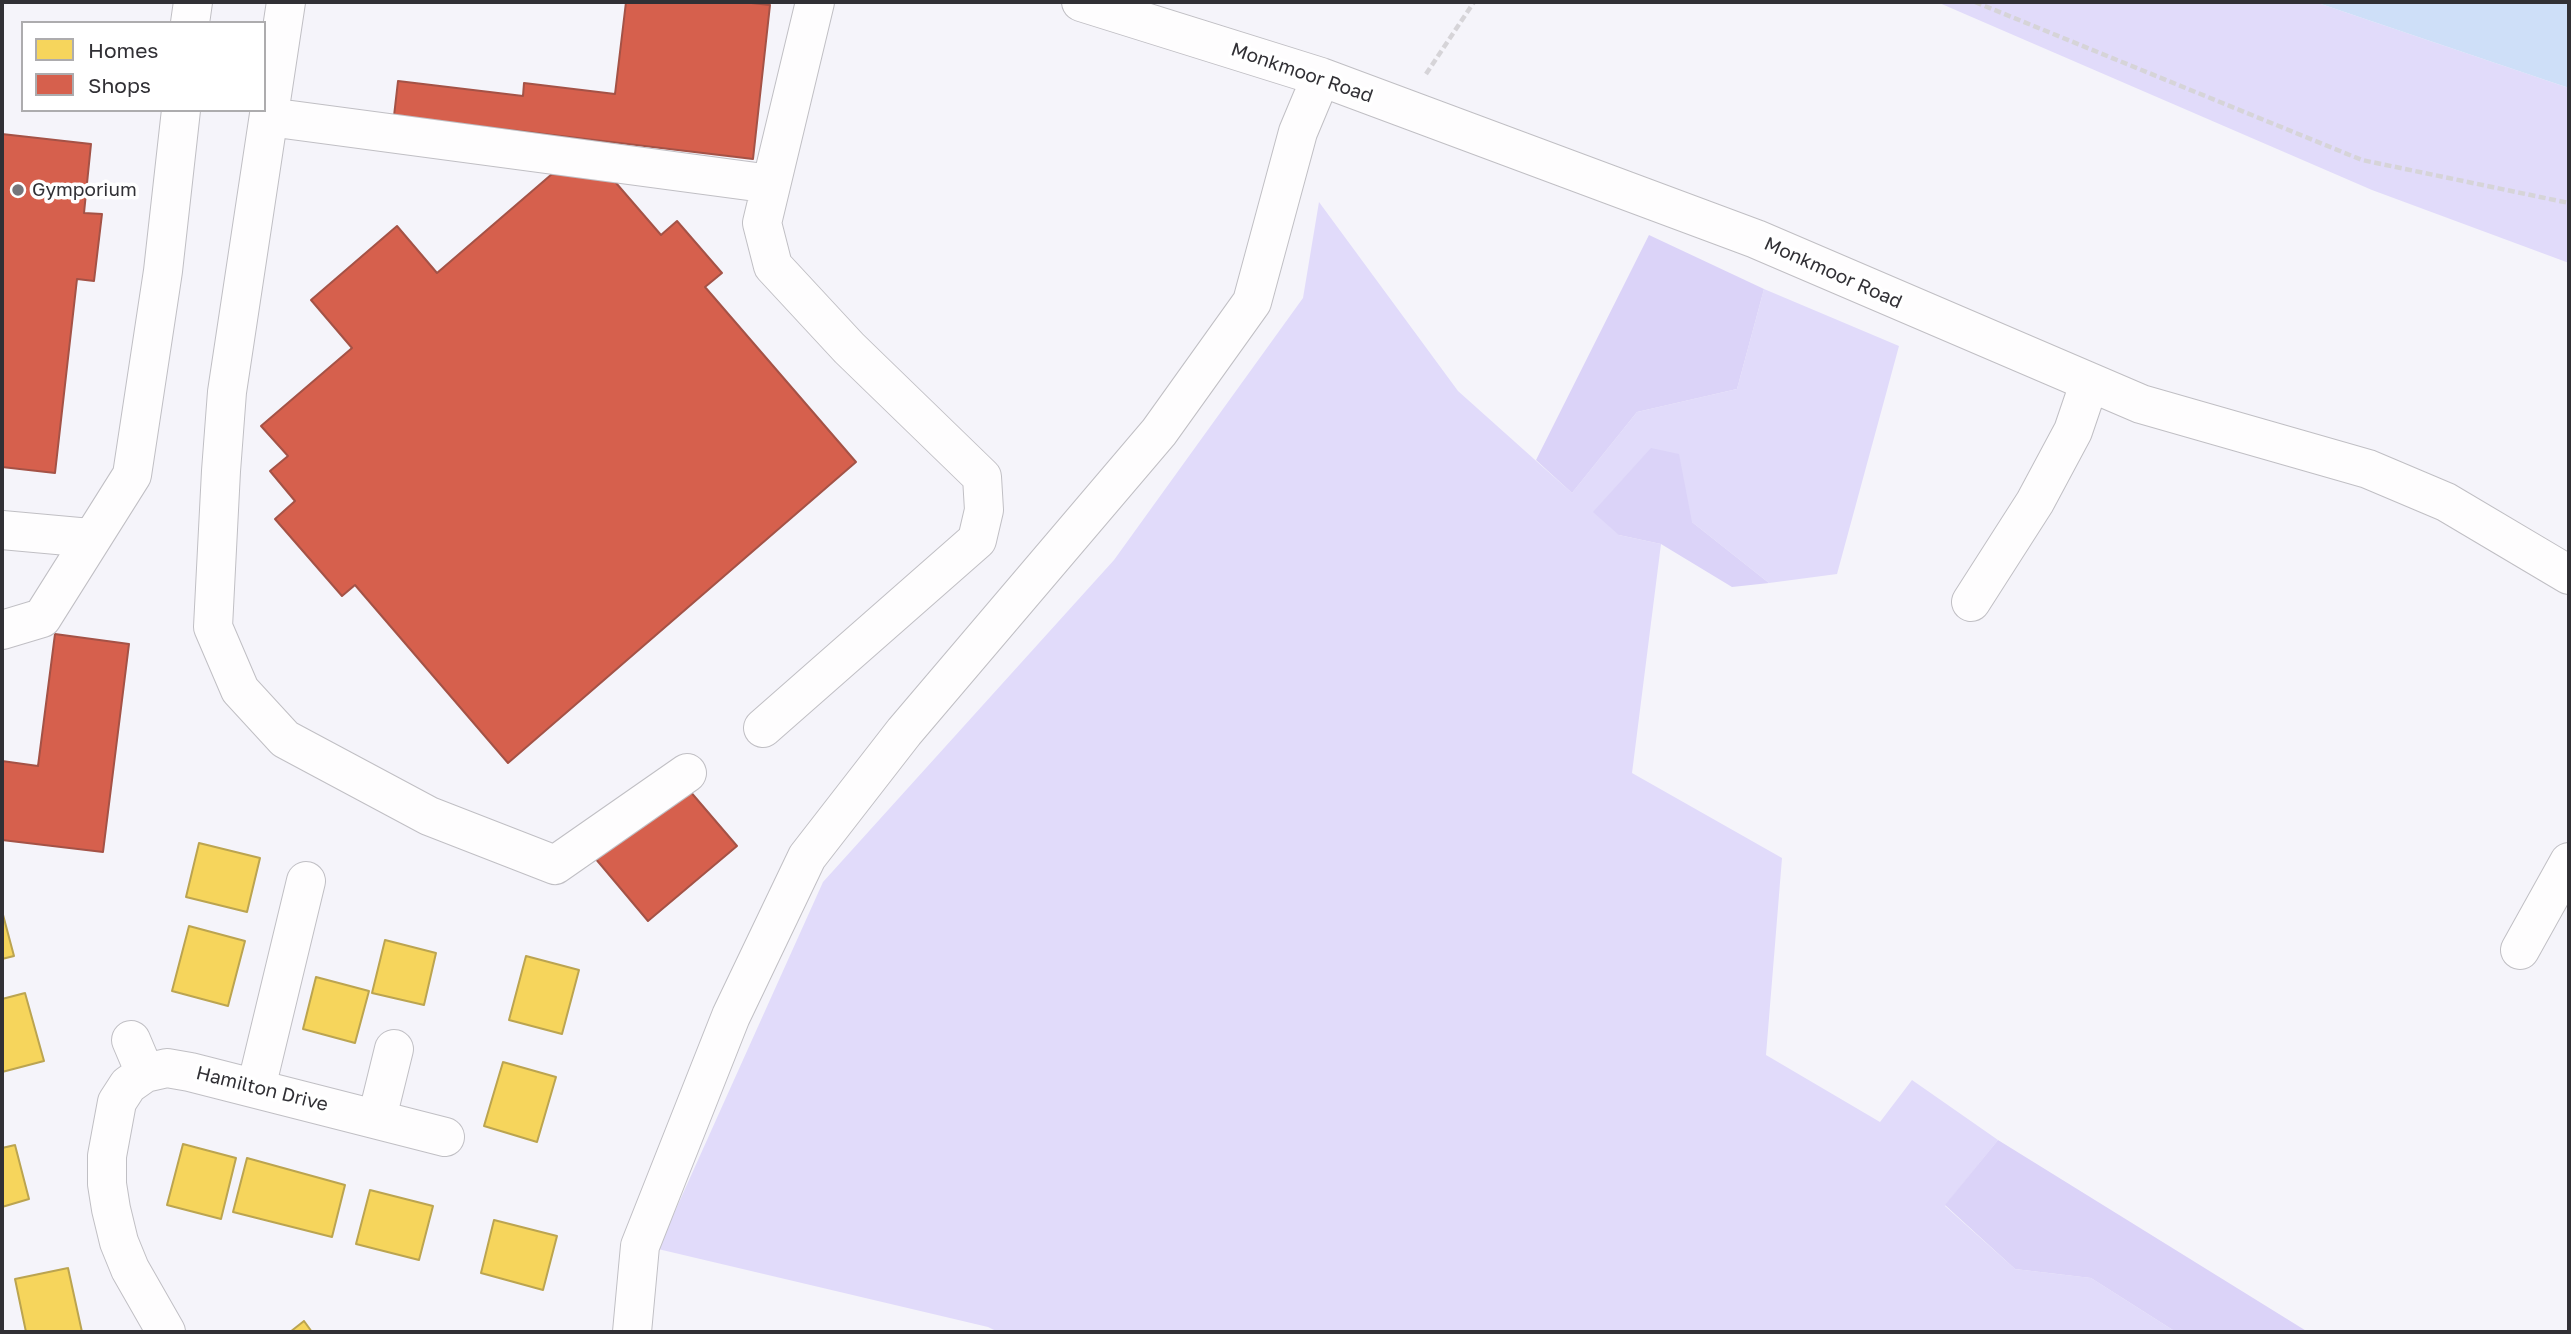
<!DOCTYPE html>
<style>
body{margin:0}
#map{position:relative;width:2571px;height:1334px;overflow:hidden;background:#f5f4fa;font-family:"Golos Text",sans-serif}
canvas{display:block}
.frame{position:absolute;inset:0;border:4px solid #313035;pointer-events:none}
.legend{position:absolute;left:21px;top:21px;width:245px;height:91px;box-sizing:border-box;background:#fff;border:2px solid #adacae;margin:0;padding:9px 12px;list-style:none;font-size:21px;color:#313035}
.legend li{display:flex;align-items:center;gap:14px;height:35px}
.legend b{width:35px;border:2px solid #adacae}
</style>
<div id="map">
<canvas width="2571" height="1334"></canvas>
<div class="frame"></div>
<ul class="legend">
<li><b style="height:19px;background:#f6d55c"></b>Homes</li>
<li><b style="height:19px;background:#d6604d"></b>Shops</li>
</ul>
</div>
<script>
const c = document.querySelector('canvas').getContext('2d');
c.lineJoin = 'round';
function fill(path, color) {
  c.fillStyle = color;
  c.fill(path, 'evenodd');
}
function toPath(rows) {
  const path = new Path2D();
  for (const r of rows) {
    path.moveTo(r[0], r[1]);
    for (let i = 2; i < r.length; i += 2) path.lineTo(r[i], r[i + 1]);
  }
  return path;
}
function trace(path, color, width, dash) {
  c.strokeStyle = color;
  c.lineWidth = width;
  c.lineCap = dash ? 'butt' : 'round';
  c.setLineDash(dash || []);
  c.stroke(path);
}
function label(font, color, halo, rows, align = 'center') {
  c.font = font + ' "Golos Text",sans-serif';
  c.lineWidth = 7;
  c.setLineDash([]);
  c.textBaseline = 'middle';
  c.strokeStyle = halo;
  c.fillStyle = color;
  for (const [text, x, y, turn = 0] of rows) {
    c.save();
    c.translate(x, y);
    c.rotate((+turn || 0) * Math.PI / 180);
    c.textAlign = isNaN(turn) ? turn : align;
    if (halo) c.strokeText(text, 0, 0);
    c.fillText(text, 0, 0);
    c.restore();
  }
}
fill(toPath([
 [1937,2,2315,2,2569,88,2569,263,2372,190],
 [1319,202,1458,391,1572,493,1637,412,1737,389,1764,289,1899,346,1837,574,1769,583,1692,522,1619,535,1661,544,1632,773,1782,858,1766,1055,1880,1122,1912,1080,1998,1140,1945,1206,2015,1269,2091,1278,2176,1332,998,1332,988,1327,658,1249,823,882,1114,560,1303,298]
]), '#e1dbfa');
fill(toPath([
 [1649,235,1764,289,1737,389,1637,412,1572,493,1536,460],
 [1651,448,1679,454,1692,522,1769,583,1732,587,1661,544,1619,535,1593,512],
 [1998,1140,2308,1332,2176,1332,2091,1278,2015,1269,1945,1205]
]), '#dbd3f8');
fill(toPath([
 [2315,2,2569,2,2569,88]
]), '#cedff8');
const homes = toPath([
 [199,843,260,858,247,912,186,897,199,843],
 [2,911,14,956,2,959,2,911],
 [189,926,245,941,228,1006,172,991,189,926],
 [385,940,436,953,424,1005,372,993,385,940],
 [526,956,579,970,562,1034,509,1020,526,956],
 [316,977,369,991,355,1043,303,1029,316,977],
 [25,993,44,1061,2,1072,2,999,25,993],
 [503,1062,556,1077,537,1142,484,1126,503,1062],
 [183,1144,236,1158,221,1219,167,1205,183,1144],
 [15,1145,29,1199,2,1207,2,1148,15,1145],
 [247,1158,345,1185,332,1237,233,1212,247,1158],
 [370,1190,433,1206,419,1260,356,1244,370,1190],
 [494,1220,557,1236,543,1290,481,1273,494,1220],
 [68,1268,82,1332,26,1332,15,1279,68,1268],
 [304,1321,312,1332,290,1332,304,1321]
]);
fill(homes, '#f6d55c');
trace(homes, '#bba450', 2);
const shops = toPath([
 [626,2,742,2,770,5,753,159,394,116,398,81,523,96,524,83,615,94,626,2],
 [2,134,91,144,84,213,102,214,94,281,77,279,55,473,2,467,2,134],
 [552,174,610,176,661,235,677,221,722,273,705,287,856,462,508,763,355,585,342,596,275,519,295,501,270,471,288,456,261,426,352,348,311,300,397,226,437,273,552,174],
 [55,634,129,644,103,852,2,840,2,761,38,766,55,634],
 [683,783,737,846,648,921,595,858,683,783]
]);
fill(shops, '#d6604d');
trace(shops, '#a45246', 2);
const minor = toPath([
 [286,2,227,392,221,471,213,627,240,690,285,739,429,816,555,865,687,773],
 [1081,2,1321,77,1756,239,2141,404,2368,469,2446,502,2569,575],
 [190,23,193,2],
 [269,117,771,184],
 [2,530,90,538],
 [1971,602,2035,502,2073,431,2089,384],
 [2,630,42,618,132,475,163,271,181,110],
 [763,728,977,540,984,510,982,477,849,348,773,266,762,223,815,2],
 [2520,950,2569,862],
 [131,1040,145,1073],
 [256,1088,306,881],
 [377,1118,394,1049],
 [166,1332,130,1269,119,1242,111,1209,107,1184,107,1156,117,1102,128,1085,145,1073,167,1068,190,1072,445,1137],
 [632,1332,640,1246,731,1016,807,857,904,732,1159,432,1252,302,1298,132,1321,77]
]);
trace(minor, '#c0bfc4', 40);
trace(toPath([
 [1975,2,2362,160,2569,203],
 [1426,74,1474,2]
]), '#d6d4d8', 4.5, [7, 3.5]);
trace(minor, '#fefdfe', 38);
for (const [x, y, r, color] of [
 [18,190,7,"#76757a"]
]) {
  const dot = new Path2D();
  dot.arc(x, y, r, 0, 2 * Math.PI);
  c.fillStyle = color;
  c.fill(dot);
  trace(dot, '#fff', 2.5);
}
label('19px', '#313035', '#fff', [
 ["Monkmoor Road",1302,73,19],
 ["Monkmoor Road",1833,273,24],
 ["Hamilton Drive",262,1089,14]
]);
label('19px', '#313035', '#fff', [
 ["Gymporium",32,190]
], 'left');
</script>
